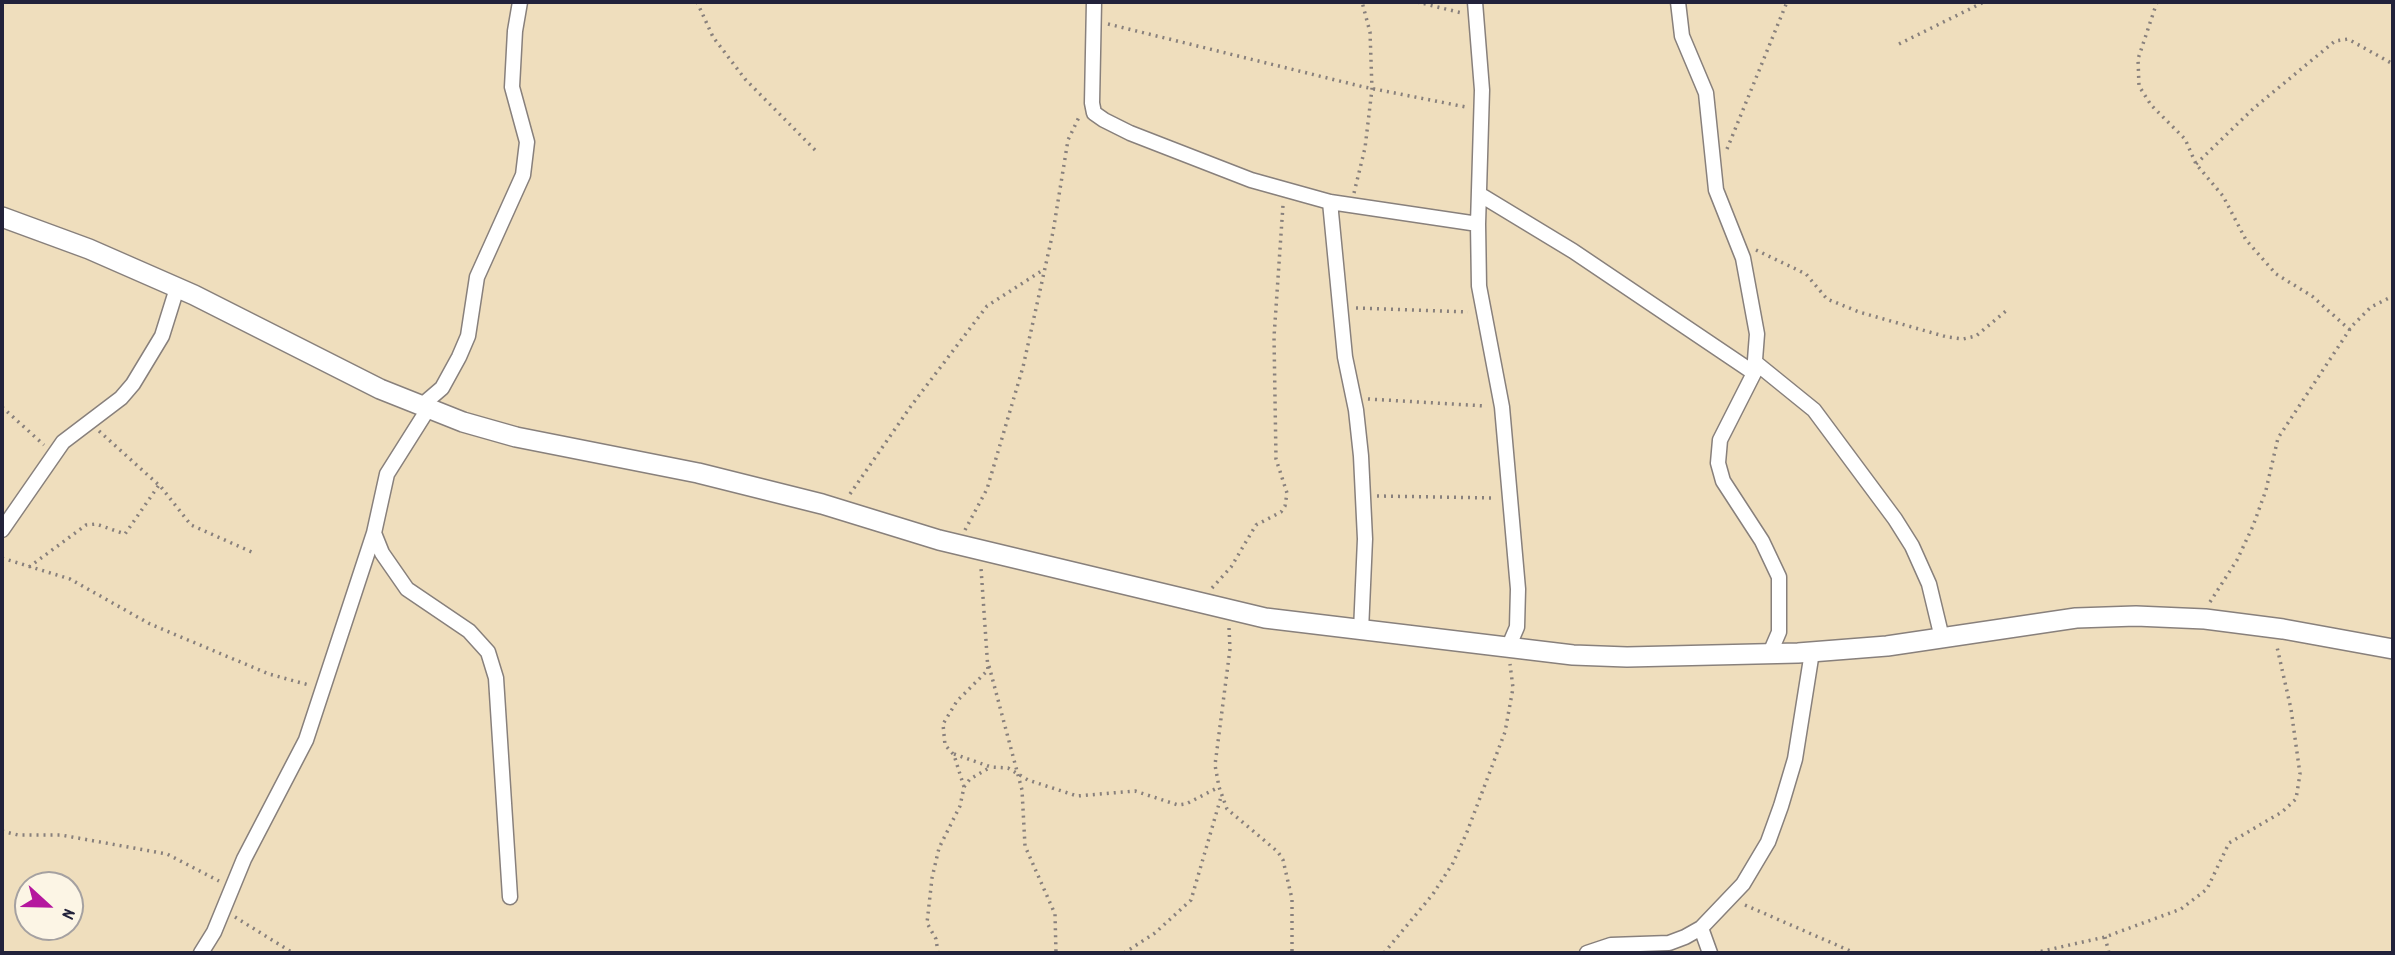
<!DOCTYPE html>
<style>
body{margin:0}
#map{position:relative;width:2395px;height:955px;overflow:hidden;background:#efdebd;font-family:Dekko,sans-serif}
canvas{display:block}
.frame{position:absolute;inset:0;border:4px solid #22223b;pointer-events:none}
.north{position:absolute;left:14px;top:871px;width:70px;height:70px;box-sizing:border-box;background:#fcf5e5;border:2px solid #a5a1a1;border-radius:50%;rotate:112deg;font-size:19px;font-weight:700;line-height:28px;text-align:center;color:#22223b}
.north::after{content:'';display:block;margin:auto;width:24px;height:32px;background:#b5179e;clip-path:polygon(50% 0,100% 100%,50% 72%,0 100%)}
</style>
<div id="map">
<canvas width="2395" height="955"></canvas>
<div class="frame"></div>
<div class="north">N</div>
</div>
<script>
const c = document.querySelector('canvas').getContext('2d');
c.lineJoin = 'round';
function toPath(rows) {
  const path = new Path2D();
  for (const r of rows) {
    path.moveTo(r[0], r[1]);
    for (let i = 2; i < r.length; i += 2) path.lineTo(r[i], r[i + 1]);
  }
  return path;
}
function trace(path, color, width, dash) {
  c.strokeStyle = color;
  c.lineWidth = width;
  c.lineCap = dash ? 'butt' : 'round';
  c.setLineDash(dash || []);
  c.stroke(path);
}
const street = toPath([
 [1094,2,1092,103,1094,113,1104,120,1130,133,1251,180,1330,202,1478,224],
 [1475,2,1482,90,1478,224,1479,286,1502,407,1518,589,1517,627,1508,648],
 [1678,2,1682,36,1706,93,1716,190,1743,258,1757,334,1754,373,1720,440,1718,463,1723,481,1762,541,1779,577,1779,632,1770,653],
 [1479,194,1573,251,1754,373],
 [1330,202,1345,357,1356,410,1361,456,1365,539,1361,631],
 [1756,363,1814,410,1895,519,1912,546,1929,584,1942,638],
 [421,406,442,388,459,357,468,336,477,277,523,175,527,142,512,87,515,31,520,2],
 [2,530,63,442,121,398,133,384,162,336,177,288],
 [374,533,382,553,407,589,469,631,488,652,496,678,510,897],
 [1701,928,1710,953],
 [201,953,214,932,244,859,306,740,374,533,387,474,428,409],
 [1587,953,1611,945,1669,943,1685,937,1701,928,1743,884,1768,842,1781,806,1795,759,1812,652]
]);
const secondary = toPath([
 [2,217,89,249,194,295,380,389,463,422,516,437,698,473,822,504,939,540,1265,618,1573,655,1627,657,1798,653,1887,646,2076,618,2136,616,2205,619,2283,629,2393,649]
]);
trace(street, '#88807c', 17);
trace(secondary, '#88807c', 22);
trace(toPath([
 [697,2,713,37,745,79,815,150],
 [1417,2,1462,13],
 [2157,2,2138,59,2139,86,2151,105,2185,139,2196,164,2223,196,2246,240,2276,274,2312,296,2350,330],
 [1108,24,1364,87,1466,107],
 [1899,44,1984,2],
 [1727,149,1787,2],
 [2196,164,2254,108,2335,41,2348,39,2393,64],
 [1354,193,1365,148,1372,89,1370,32,1362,2],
 [1756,250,1806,274,1827,299,1859,312,1947,337,1963,339,1976,336,2006,311],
 [1356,308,1468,312],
 [1368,399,1486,406],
 [2,407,44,445],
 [99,431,161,487,191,525,254,553],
 [850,494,911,406,987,306,1043,270],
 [1377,496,1496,498],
 [965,530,987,489,1023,367,1053,232,1068,140,1080,115],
 [2,558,70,579,150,624,269,674,309,685],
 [29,567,86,525,96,524,125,534,159,485],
 [1212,588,1231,567,1256,525,1281,512,1285,506,1287,493,1276,459,1274,337,1283,205],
 [2210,602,2237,560,2253,526,2266,490,2278,438,2352,326,2371,307,2393,296],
 [1229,628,1230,649,1215,765,1219,787,1227,809,1278,852,1283,860,1292,899,1292,953],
 [989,666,1022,790,1025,846,1055,914,1056,953],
 [954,754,991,767,1008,768,1028,780,1077,796,1135,791,1178,805,1186,804,1219,787],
 [964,787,970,779,989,768],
 [2,831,18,835,61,835,167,854,219,881],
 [1745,905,1855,953],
 [235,917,293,953],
 [2105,937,2109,953],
 [938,953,936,939,927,923,932,878,939,848,960,806,964,787,954,755,945,745,943,724,957,701,988,670,981,568],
 [1124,953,1155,933,1191,900,1221,797],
 [1384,953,1433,894,1453,863,1467,832,1505,732,1513,688,1510,664],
 [2034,953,2105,937,2181,909,2207,889,2229,843,2282,812,2296,799,2300,774,2291,709,2277,647]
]), '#88807c', 3.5, [2, 5]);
trace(street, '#fff', 14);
trace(secondary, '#fff', 19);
</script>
